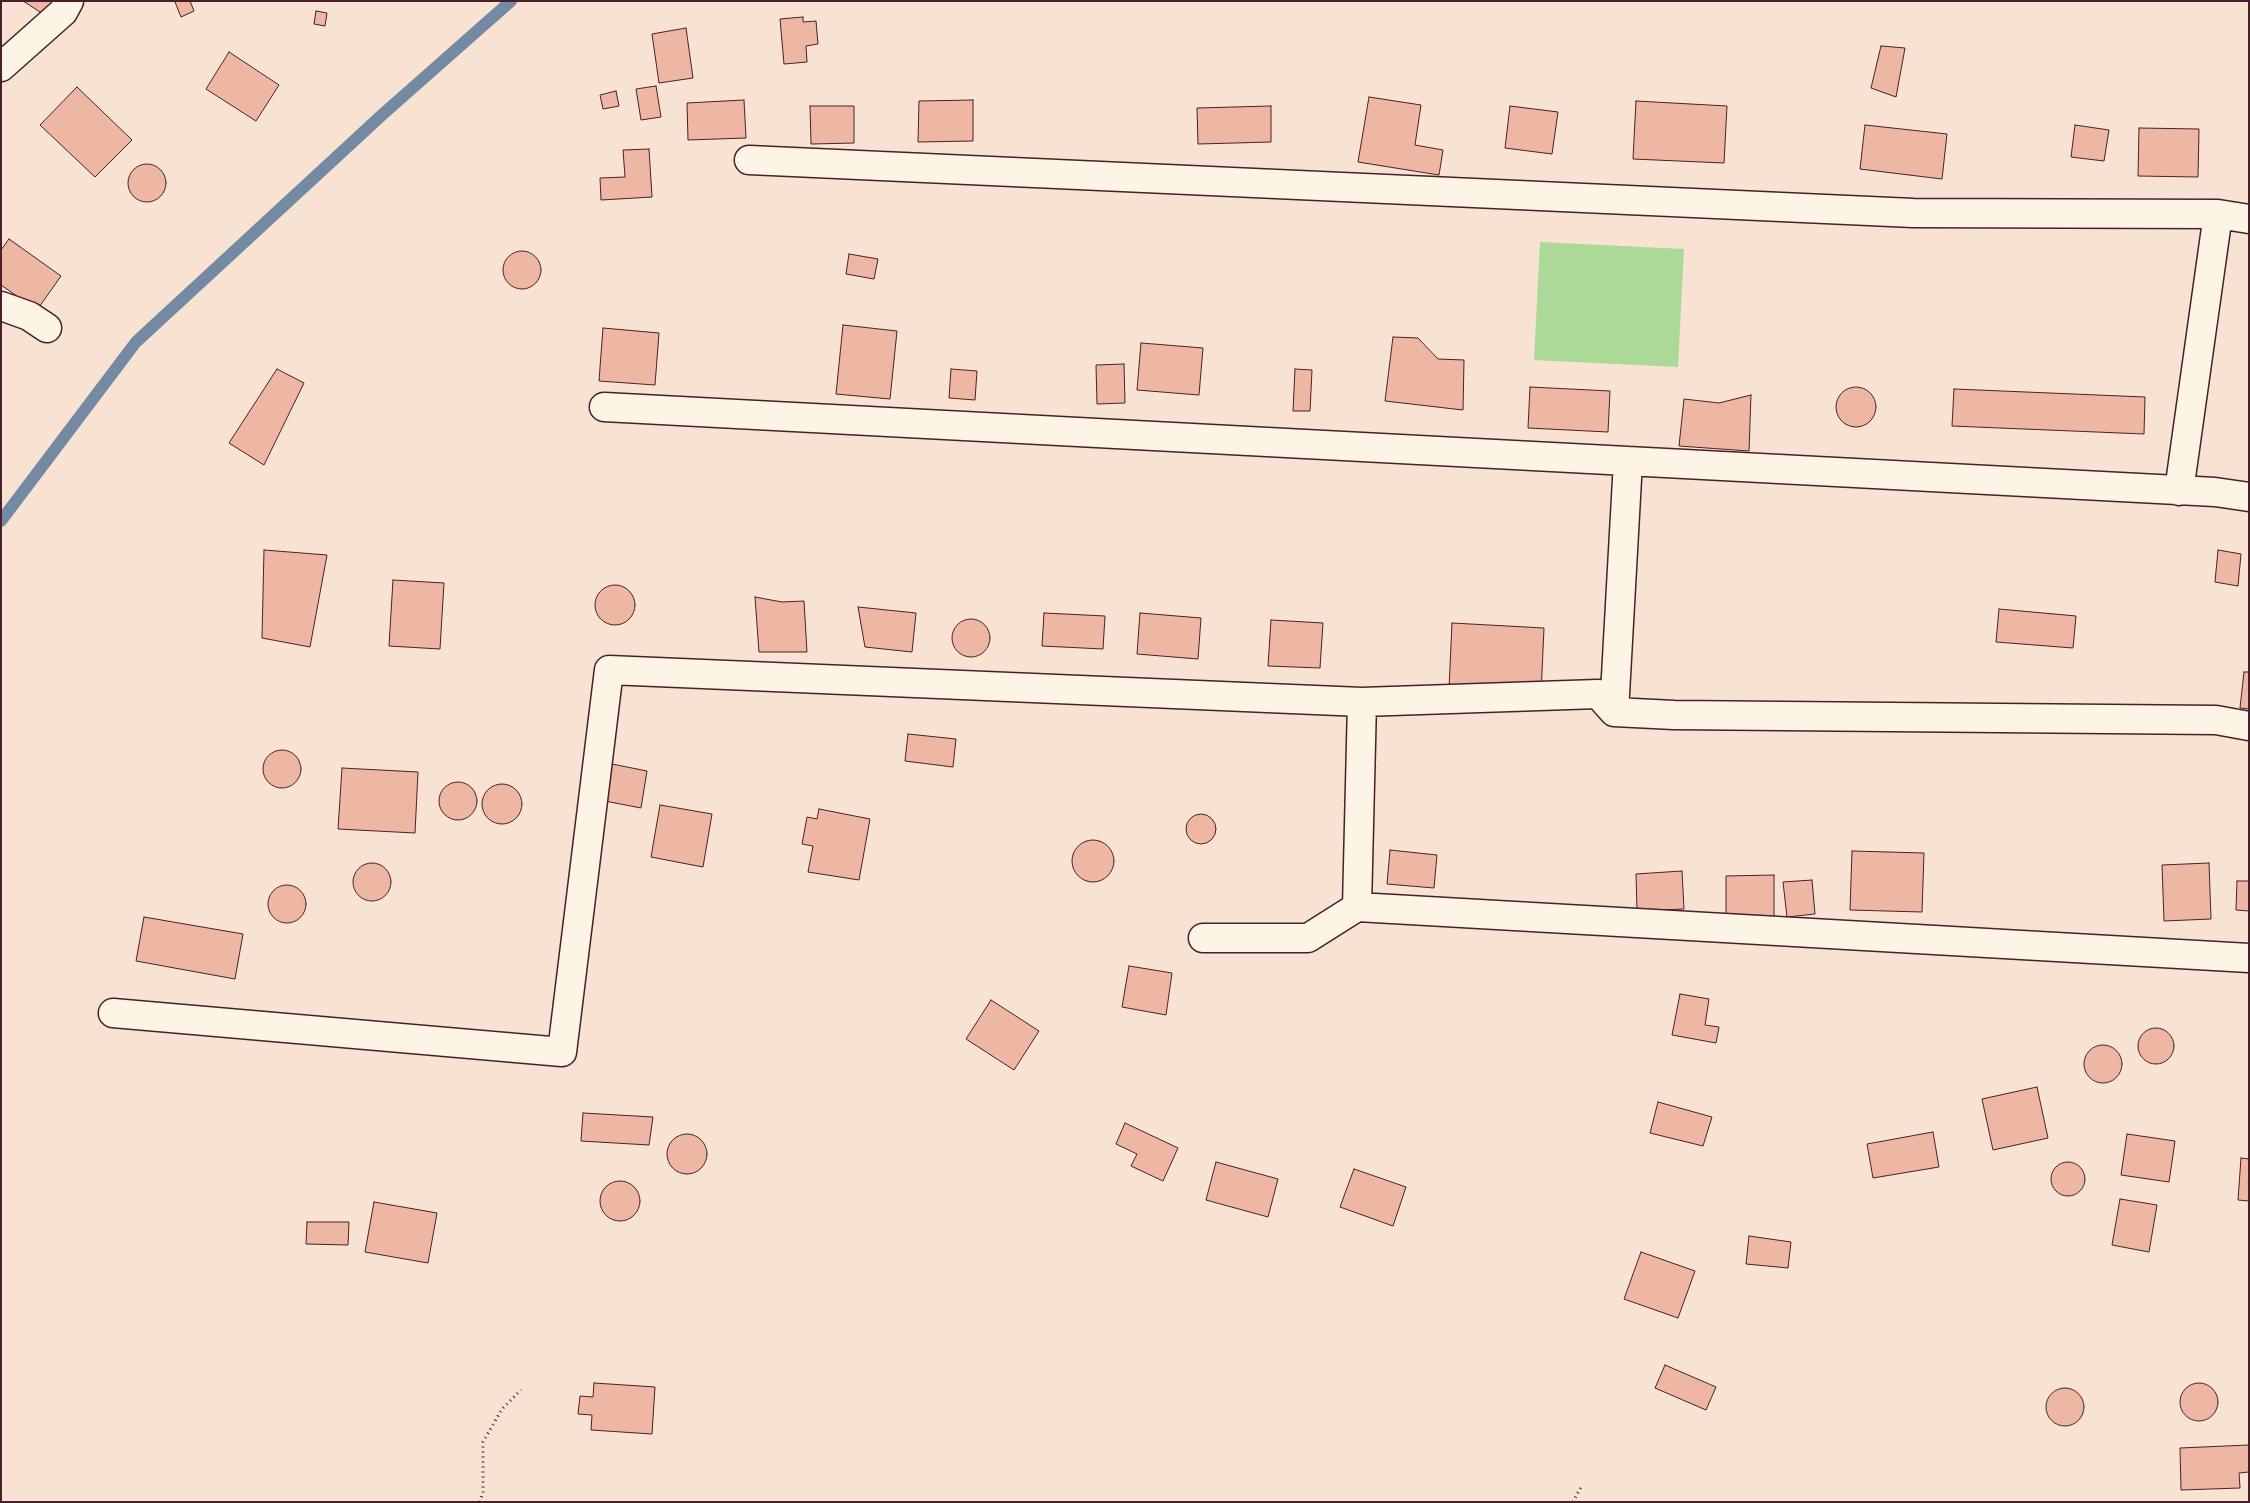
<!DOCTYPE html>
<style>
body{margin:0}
#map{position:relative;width:2250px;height:1503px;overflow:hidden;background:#f8e2d1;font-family:"Gochi Hand",sans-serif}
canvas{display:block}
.frame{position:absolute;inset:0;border:2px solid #4a1f2b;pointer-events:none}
</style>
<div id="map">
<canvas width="2250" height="1503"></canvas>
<div class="frame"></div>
</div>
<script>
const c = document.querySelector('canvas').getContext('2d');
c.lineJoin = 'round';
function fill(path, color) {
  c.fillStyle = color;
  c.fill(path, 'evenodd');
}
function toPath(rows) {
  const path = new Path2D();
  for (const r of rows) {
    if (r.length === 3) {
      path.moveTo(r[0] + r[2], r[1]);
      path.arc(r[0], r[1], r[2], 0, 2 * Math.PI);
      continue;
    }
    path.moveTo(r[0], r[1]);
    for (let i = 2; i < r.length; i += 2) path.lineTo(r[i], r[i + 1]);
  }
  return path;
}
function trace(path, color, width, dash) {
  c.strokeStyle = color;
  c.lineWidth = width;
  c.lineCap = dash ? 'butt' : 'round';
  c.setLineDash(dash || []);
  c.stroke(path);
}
fill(toPath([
 [1540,242,1684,249,1678,367,1534,360]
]), '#acd997');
trace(toPath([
 [1,521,136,342,383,114,511,1]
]), '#7489a2', 12);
const building = toPath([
 [23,1,58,1,48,17,23,1],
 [177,1,190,1,194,11,181,17,175,2,177,1],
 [316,11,327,13,325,26,314,24,316,11],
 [803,17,803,22,816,21,818,44,806,46,807,62,784,64,780,19,803,17],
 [686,28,693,78,659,83,652,34,686,28],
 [1881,46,1905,48,1896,97,1871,88,1881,46],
 [229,52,279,85,256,121,206,89,229,52],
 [656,86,661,117,641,120,636,89,656,86],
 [77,87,132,140,95,177,40,125,77,87],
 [616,91,619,106,603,109,600,95,616,91],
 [1369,97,1421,105,1415,145,1443,150,1439,175,1358,162,1369,97],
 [744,100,746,138,688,140,687,103,744,100],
 [973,100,973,141,918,142,919,101,973,100],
 [1636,101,1727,106,1724,163,1633,159,1636,101],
 [810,106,854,106,854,143,811,144,810,106],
 [1271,106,1271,142,1198,144,1197,108,1271,106],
 [1510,106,1558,112,1552,154,1505,148,1510,106],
 [1865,125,1947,134,1942,179,1860,169,1865,125],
 [2075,125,2109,130,2104,161,2071,157,2075,125],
 [2139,128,2199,129,2198,177,2138,176,2139,128],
 [649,149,652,197,601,200,600,178,625,177,623,150,649,149],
 [147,183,19],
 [9,239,61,276,37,310,1,285,1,250,9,239],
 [522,270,19],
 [849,254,878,259,874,279,846,274,849,254],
 [843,325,897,331,890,399,836,394,843,325],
 [603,328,659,333,655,385,599,381,603,328],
 [1393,337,1418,338,1438,359,1464,360,1463,410,1385,401,1393,337],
 [1141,343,1203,348,1199,395,1137,390,1141,343],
 [1124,364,1125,403,1097,404,1096,365,1124,364],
 [277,369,304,383,264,465,229,443,277,369],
 [951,369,977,371,975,400,949,398,951,369],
 [1295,369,1312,370,1310,411,1293,411,1295,369],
 [1530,387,1610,391,1608,432,1528,428,1530,387],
 [1856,407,20],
 [1954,389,2145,397,2144,434,1952,426,1954,389],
 [1751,395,1749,451,1679,446,1684,399,1719,403,1751,395],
 [264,550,327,555,310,647,262,638,264,550],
 [2218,550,2241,554,2238,586,2215,582,2218,550],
 [393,580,444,583,440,649,389,646,393,580],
 [615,605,20],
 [755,597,782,602,804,601,807,652,759,652,755,597],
 [858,607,916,613,912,652,865,647,858,607],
 [1999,609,2076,616,2073,648,1996,642,1999,609],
 [1044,613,1105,616,1103,649,1042,646,1044,613],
 [1140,613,1201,618,1198,659,1137,654,1140,613],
 [971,638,19],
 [1271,620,1323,623,1320,668,1268,666,1271,620],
 [1452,623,1544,628,1541,694,1449,689,1452,623],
 [2244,672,2249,672,2249,709,2240,708,2244,672],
 [908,734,956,739,953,767,905,761,908,734],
 [282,769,19],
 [612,764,647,771,641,808,605,801,612,764],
 [342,768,418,772,415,833,338,829,342,768],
 [458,801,19],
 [502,804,20],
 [660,805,712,814,703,867,651,857,660,805],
 [819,809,870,819,859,880,808,872,813,846,802,844,807,817,817,819,819,809],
 [1201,829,15],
 [1093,861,21],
 [1390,850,1437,855,1434,888,1387,884,1390,850],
 [1852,851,1924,853,1922,912,1850,910,1852,851],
 [372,882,19],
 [2209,863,2211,919,2164,921,2162,865,2209,863],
 [1682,871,1684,909,1637,911,1636,874,1682,871],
 [1774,875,1774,920,1726,920,1726,876,1774,875],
 [1812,880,1815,914,1787,917,1783,882,1812,880],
 [2237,881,2249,881,2249,911,2236,910,2237,881],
 [287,904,19],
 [144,917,243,934,235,979,136,961,144,917],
 [1129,966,1172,973,1166,1015,1122,1007,1129,966],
 [1680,994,1709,999,1705,1025,1719,1027,1716,1043,1672,1035,1680,994],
 [991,1000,1039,1031,1014,1070,966,1039,991,1000],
 [2156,1046,18],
 [2103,1064,19],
 [2037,1087,2048,1138,1993,1150,1982,1099,2037,1087],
 [1658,1102,1712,1117,1703,1146,1650,1133,1658,1102],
 [583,1113,653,1117,649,1145,581,1141,583,1113],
 [1125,1123,1178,1148,1163,1181,1131,1166,1137,1154,1116,1144,1125,1123],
 [1933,1132,1939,1167,1873,1178,1867,1144,1933,1132],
 [2127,1134,2175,1141,2169,1182,2121,1175,2127,1134],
 [687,1154,20],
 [2241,1158,2249,1159,2249,1201,2238,1200,2241,1158],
 [2068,1179,17],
 [1216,1162,1278,1179,1268,1217,1206,1200,1216,1162],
 [1354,1169,1406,1187,1393,1226,1340,1207,1354,1169],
 [620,1201,20],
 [2120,1199,2157,1205,2149,1252,2112,1245,2120,1199],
 [374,1202,437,1213,428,1263,365,1252,374,1202],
 [307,1222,349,1222,348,1245,306,1244,307,1222],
 [1749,1236,1791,1242,1788,1268,1746,1264,1749,1236],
 [1641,1252,1695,1271,1678,1318,1624,1299,1641,1252],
 [1665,1365,1716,1387,1706,1410,1655,1388,1665,1365],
 [2199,1402,19],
 [594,1383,655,1387,652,1434,591,1430,592,1415,578,1414,580,1396,593,1397,594,1383],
 [2065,1407,19],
 [2249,1445,2249,1472,2239,1473,2240,1488,2181,1490,2180,1448,2249,1445]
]);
fill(building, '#eeb7a3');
trace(building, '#4a1f2b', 1);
const minor = toPath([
 [1,67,63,12,69,1],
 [749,160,1913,213,2218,214,2249,219],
 [1,306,29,316,47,328],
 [604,407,2215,492,2249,497],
 [2179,491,2218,214],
 [1614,712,1628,461],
 [1357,907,2249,958],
 [1203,938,1308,938,1357,907,1362,702],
 [113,1013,562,1052,609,670,1362,702,1598,694,1614,712,1674,715,2216,720,2249,726]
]);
trace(minor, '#4a1f2b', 31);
trace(toPath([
 [480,1502,483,1492,483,1442,502,1409,521,1390],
 [1573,1502,1581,1487]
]), '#4a1f2b', 3, [1, 4]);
trace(minor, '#fcf5e5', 28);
</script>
